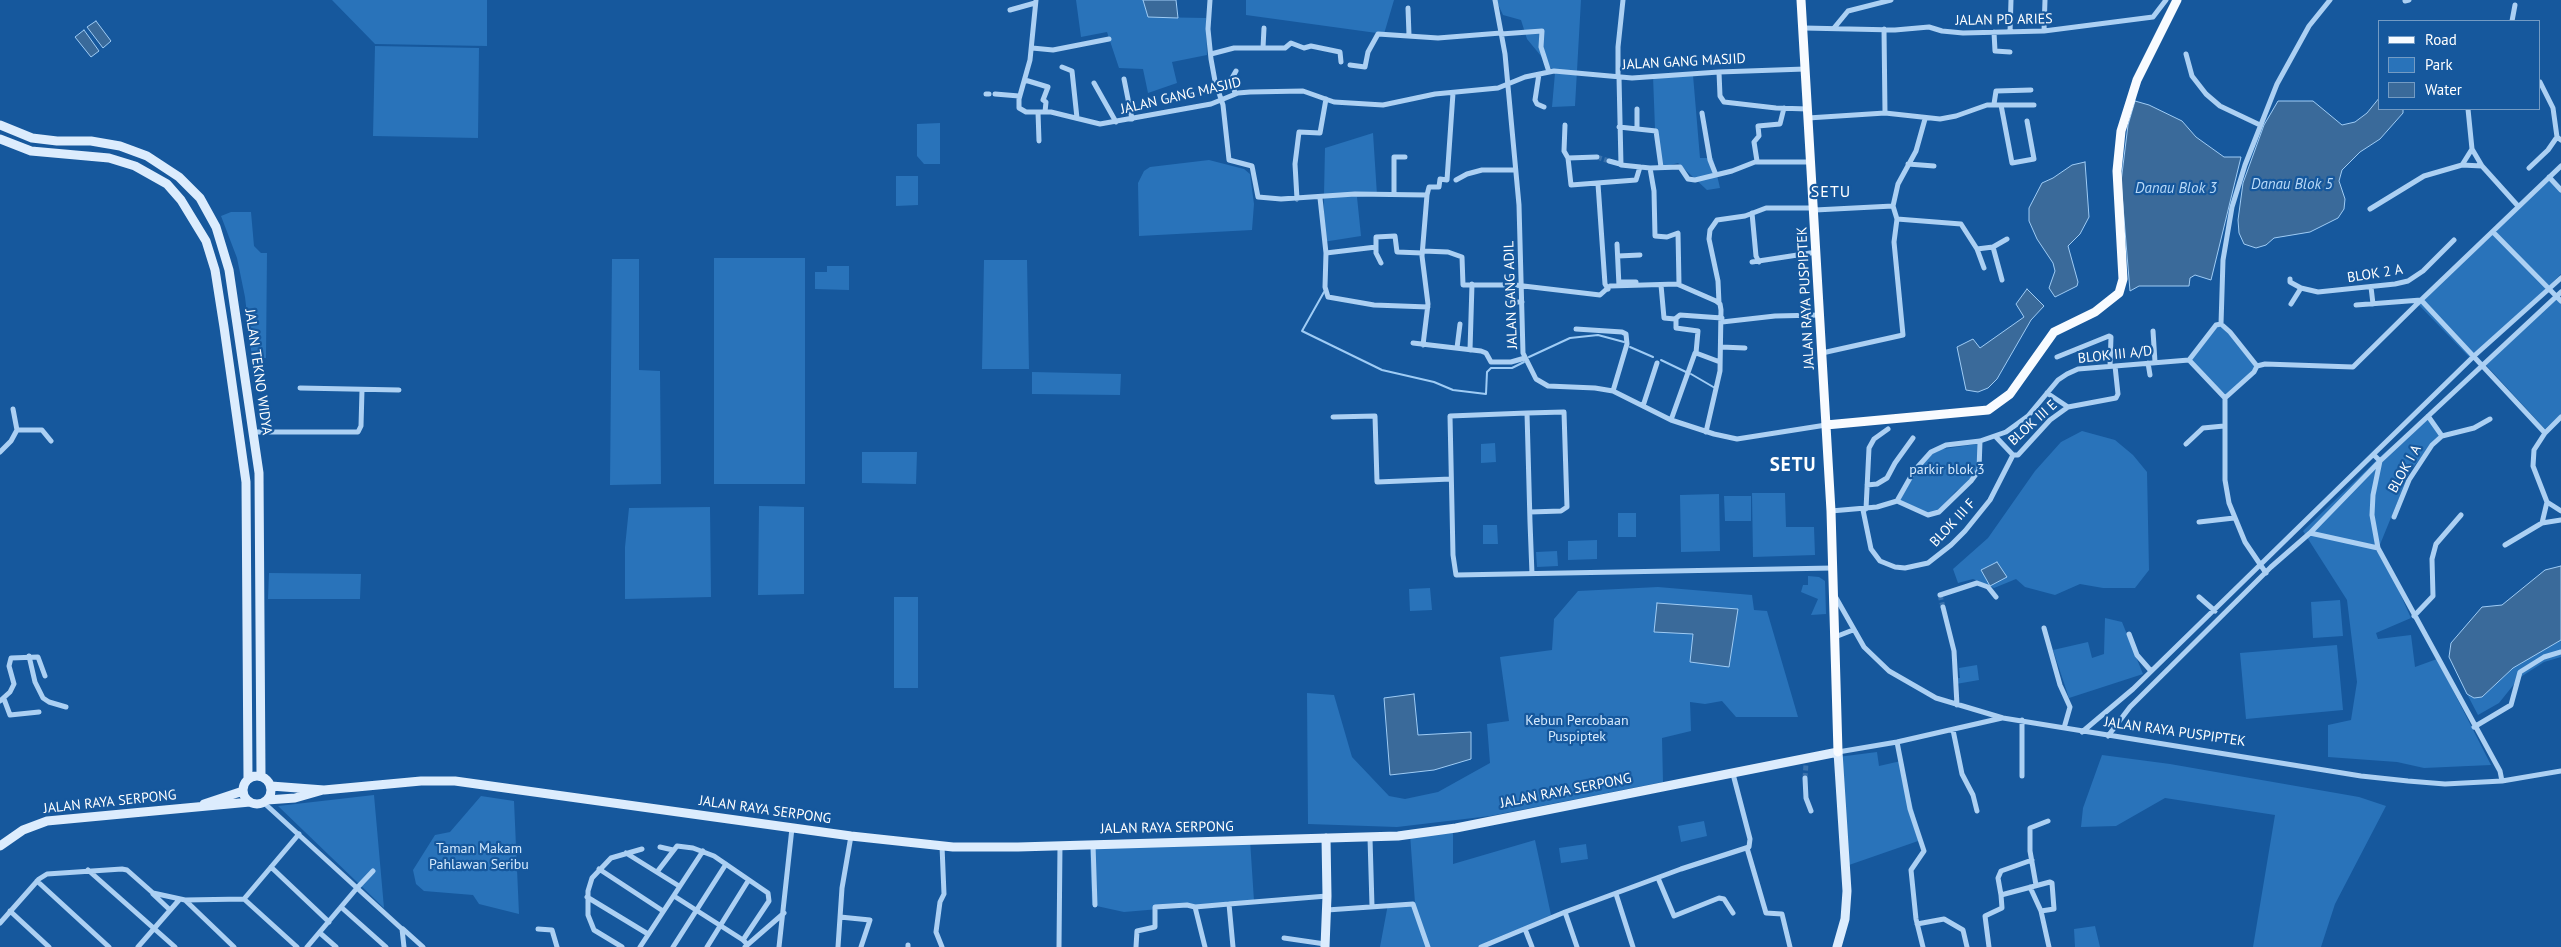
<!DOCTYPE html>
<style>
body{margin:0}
#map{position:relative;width:2561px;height:947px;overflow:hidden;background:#16589d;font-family:"PT Sans",sans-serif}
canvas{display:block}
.legend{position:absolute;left:2378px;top:20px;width:162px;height:90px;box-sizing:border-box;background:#16589d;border:1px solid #739bc4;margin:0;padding:6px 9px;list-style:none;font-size:15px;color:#fff}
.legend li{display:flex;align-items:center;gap:10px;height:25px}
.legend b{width:25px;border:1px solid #739bc4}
</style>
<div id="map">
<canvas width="2561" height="947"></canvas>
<ul class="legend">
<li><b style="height:6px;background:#f8fbff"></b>Road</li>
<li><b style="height:14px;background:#2973ba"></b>Park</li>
<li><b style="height:14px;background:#3a6a9a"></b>Water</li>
</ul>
</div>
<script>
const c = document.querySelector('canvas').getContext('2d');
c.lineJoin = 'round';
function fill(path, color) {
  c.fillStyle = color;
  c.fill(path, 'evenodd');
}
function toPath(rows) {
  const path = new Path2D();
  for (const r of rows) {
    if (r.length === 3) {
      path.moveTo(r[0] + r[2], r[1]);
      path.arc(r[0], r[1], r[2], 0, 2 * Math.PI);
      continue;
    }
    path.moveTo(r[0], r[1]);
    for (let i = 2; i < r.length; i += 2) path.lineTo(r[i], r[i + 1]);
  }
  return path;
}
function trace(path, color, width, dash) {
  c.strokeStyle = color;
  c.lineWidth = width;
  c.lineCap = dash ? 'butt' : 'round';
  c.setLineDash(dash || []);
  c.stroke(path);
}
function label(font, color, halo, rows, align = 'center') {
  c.font = font + ' "PT Sans",sans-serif';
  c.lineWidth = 4.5;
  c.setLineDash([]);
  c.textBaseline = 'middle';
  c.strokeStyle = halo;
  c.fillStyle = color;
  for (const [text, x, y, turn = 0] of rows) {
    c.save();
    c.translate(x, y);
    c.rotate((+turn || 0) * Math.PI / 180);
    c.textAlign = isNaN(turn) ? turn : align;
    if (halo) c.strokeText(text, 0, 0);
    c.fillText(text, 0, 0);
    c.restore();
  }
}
fill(toPath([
 [332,0,487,0,487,46,375,44],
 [1076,0,1143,0,1149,17,1206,18,1207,55,1172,62,1177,83,1148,93,1143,69,1119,68,1107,32,1081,37],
 [1246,0,1394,0,1384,34,1246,15],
 [1496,0,1581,0,1575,106,1552,107,1555,73,1527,39,1521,20,1503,15],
 [375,46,479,48,478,138,373,136],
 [1693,75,1700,158,1713,158,1720,188,1707,190,1678,163,1663,167,1655,129,1653,76],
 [940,123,940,164,924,164,917,156,917,124],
 [1373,133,1377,195,1357,197,1361,236,1323,242,1325,148],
 [1209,160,1244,169,1250,174,1254,204,1252,230,1139,236,1138,183,1144,171,1150,167],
 [896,176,918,176,918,205,896,206],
 [2549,180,2561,192,2561,274,2472,360,2418,304],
 [231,212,251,212,254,246,261,253,267,253,266,358,252,358,245,297,237,258,221,216],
 [714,258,805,258,805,484,714,484],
 [612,259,639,259,639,370,660,371,661,484,610,485],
 [984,260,1027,260,1029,369,982,369],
 [827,266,849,266,849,290,815,289,815,272,827,272],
 [2558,297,2561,301,2561,414,2545,429,2486,365],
 [2221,324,2257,366,2225,398,2191,365,2192,356,2216,325],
 [1032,372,1121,374,1120,395,1032,394],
 [2427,416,2439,436,2410,471,2379,547,2411,618,2376,633,2378,639,2411,635,2415,667,2437,659,2491,765,2424,768,2397,762,2328,757,2328,725,2351,720,2357,682,2347,600,2303,531,2383,454],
 [2082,431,2115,440,2133,455,2147,472,2149,570,2135,588,2103,588,2080,584,2055,595,2025,587,2016,579,1994,588,1973,579,1958,583,1953,569,1988,538,2035,471,2061,442],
 [1495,443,1496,462,1481,463,1481,444],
 [1977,444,1979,462,1977,471,1970,482,1956,491,1936,513,1930,514,1899,500,1916,470,1936,450],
 [862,452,917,452,916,484,862,483],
 [1752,493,1785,493,1786,527,1814,527,1815,555,1753,557],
 [1719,494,1720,551,1681,552,1680,495],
 [1724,496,1751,496,1751,521,1725,521],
 [759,506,804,507,804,594,758,595],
 [710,507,711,597,625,599,625,547,629,508],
 [1618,513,1636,513,1636,537,1618,537],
 [1483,525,1497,525,1498,544,1483,544],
 [1597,540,1597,559,1568,560,1568,541],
 [1557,551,1558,566,1537,567,1536,552],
 [269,573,361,574,360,599,268,599],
 [1808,576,1819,577,1825,581,1826,614,1811,615,1818,599,1801,592,1803,585,1808,585],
 [1658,587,1752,595,1754,610,1767,611,1798,717,1736,717,1722,701,1705,704,1690,702,1691,731,1662,738,1663,782,1490,816,1397,827,1308,824,1307,693,1334,695,1352,757,1389,796,1405,799,1438,792,1490,763,1487,724,1509,721,1500,657,1552,650,1554,619,1578,591],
 [1430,588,1432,610,1410,611,1409,589],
 [894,597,918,597,918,688,894,688],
 [2340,600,2343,636,2313,638,2311,602],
 [2105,618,2122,622,2143,674,2069,698,2053,650,2088,642,2092,658,2104,654],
 [2561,640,2561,657,2544,662,2519,678,2499,703,2478,715,2467,694,2474,698,2482,697,2513,668],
 [2337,645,2343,710,2246,719,2240,653],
 [1977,665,1979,680,1956,684,1957,678,1960,678,1959,668],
 [1877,752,1879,766,1901,761,1921,840,1849,865,1838,757],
 [2102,755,2170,764,2359,797,2386,806,2335,904,2321,947,2253,947,2275,815,2165,798,2116,826,2081,827,2083,808],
 [374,795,384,908,278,806],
 [481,796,514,801,519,914,479,904,473,895,424,891,416,884,413,870,435,835,450,832],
 [1704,821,1707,836,1681,842,1678,826],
 [1453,833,1453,864,1535,840,1551,915,1480,947,1380,947,1388,904,1415,903,1410,834],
 [1250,840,1254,901,1124,912,1092,905,1090,846],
 [1586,844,1588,859,1561,863,1559,848],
 [2095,926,2100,947,2075,947,2074,929]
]), '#2973ba');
const water = toPath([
 [1143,0,1176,0,1178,18,1148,17,1143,0],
 [96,21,111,41,103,48,87,27,96,21],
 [84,30,99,51,91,57,75,37,84,30],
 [2380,97,2380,109,2403,109,2403,113,2380,139,2360,152,2342,170,2339,181,2345,199,2344,209,2338,218,2310,232,2274,238,2266,245,2256,248,2244,244,2239,233,2238,220,2243,183,2264,125,2278,101,2313,101,2342,125,2355,122,2367,113,2380,97],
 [2135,101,2149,105,2182,121,2196,137,2224,157,2241,157,2211,280,2195,275,2190,278,2189,286,2139,286,2130,291,2121,182,2128,125,2135,101],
 [2085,162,2089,217,2080,234,2068,246,2078,282,2077,286,2055,297,2049,288,2055,271,2053,263,2037,239,2029,221,2029,208,2042,183,2053,178,2072,165,2085,162],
 [2027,289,2044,306,2031,320,1997,379,1988,388,1978,392,1966,390,1957,347,1973,339,1980,348,2024,317,2016,304,2027,289],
 [1997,562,2007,577,1990,586,1981,570,1997,562],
 [2561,566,2561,640,2513,668,2482,697,2474,698,2467,694,2449,657,2451,643,2482,607,2502,605,2545,570,2561,566],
 [1657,603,1738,609,1729,667,1690,662,1693,634,1654,632,1657,603],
 [1414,694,1418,735,1471,732,1471,759,1434,770,1390,775,1384,698,1414,694]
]);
fill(water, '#3a6a9a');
trace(water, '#9fccf5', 1);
trace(toPath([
 [1324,292,1302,331,1382,370,1434,382,1453,390,1486,394,1487,372,1491,368,1512,368,1524,362],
 [1630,347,1653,357],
 [1529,357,1570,338,1598,335,1624,342],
 [1661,360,1686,372],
 [1691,374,1715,388]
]), '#9fccf5', 2);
trace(toPath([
 [1597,157,1609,161],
 [1940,595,1943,607],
 [1805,778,1806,764]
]), '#3971ac', 5, [5, 2.5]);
trace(toPath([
 [1036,0,1030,60,1019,99,1019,108,1026,112,1051,112,1100,124,1211,104,1238,93,1250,92,1303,91,1334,102,1383,105,1435,94,1498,88,1525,77,1554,71,1632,78,1719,72,1805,69],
 [1210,0,1208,29,1211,59,1215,81,1223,105,1229,160,1252,166,1258,197,1281,199,1355,194,1427,195],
 [1495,0,1505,54,1519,205,1523,353,1536,379,1548,386,1595,388,1613,391,1671,420,1714,434,1737,439,1826,425],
 [2405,1,2409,0],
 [1408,8,1409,35],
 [1010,10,1035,3],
 [2512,21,2515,5],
 [1804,28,1895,30,1929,27,1942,31,1963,33,2044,31,2153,17,2166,0],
 [1834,28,1848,11,1891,0],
 [1884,29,1885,113],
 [2044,31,2045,0],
 [1994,32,1995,51,2010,52],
 [2010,32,2011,0],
 [1501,34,1542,31,1541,47,1549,72],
 [1032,48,1053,50,1109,39],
 [1263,48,1264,28],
 [1211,54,1234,48,1285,48,1291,43,1304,48,1311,46,1340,52,1341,62],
 [2186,54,2192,76,2206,94,2220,106,2260,125],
 [1350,65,1365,67,1368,52,1378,34,1438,38,1501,33],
 [1062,67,1072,71,1077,118],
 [1719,72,1720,96,1724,102,1776,108,1808,109],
 [1539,74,1535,100,1537,104,1544,107],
 [1618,77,1618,47,1623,0],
 [1619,77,1621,165,1650,168,1680,167,1688,179,1695,180,1732,171,1755,162,1811,162],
 [1124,79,1132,119],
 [1025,80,1048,87,1043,100,1046,102,1045,112],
 [2540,82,2553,108,2557,137,2561,140],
 [1094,83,1116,122],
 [986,94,989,94],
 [995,94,1019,96],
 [1235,94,1232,78,1236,71],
 [1994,104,1996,91,2031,90],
 [2001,105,2012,163,2034,159,2027,121],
 [1637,109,1637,129],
 [2468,109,2472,149,2482,166,2518,206],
 [1038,112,1039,141],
 [1702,113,1710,160,1716,175],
 [1808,118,1885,113,1940,119,1956,116,1987,105,2034,105],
 [1565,125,1564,151,1568,158,1571,185,1636,180,1640,167],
 [1619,127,1656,131,1661,167],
 [1568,158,1597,157],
 [1609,161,1620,164],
 [1757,161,1754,142,1759,136,1758,126,1780,124,1784,108],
 [1908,164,1934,166],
 [2462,165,2472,149],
 [2561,166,2421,300,2545,433,2534,450,2533,466,2547,502,2561,511],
 [1650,168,1654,191,1655,236,1667,237,1678,233,1679,284],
 [2529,168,2548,150,2557,137],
 [2549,177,2561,190],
 [1456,180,1467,174,1482,170,1515,170],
 [1598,184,1605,284,1608,289],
 [1394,194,1394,157,1405,157],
 [1320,198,1326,253,1376,247],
 [1297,199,1295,164,1299,132,1320,133,1326,99],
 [2370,209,2424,176,2462,165,2482,166],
 [1815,210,1893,206],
 [1752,213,1756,256,1759,262],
 [1897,219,1961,224,1977,249,1984,268],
 [2493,232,2561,301],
 [1617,244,1619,286],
 [1993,247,2002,280],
 [1977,249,1993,247,2007,239],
 [1423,251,1448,252,1462,257,1463,285,1515,285,1600,295,1610,286,1677,284,1716,301,1720,304,1721,310,1720,371,1706,432],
 [1326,253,1325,287,1328,297,1374,305,1428,307],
 [1618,256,1640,255],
 [1752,262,1817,252],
 [1381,263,1376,253,1376,237,1395,236,1397,252,1422,253],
 [2290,279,2290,282,2301,288,2318,292,2395,284,2408,281,2423,271,2454,240],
 [1619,282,1636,282],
 [1508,285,1509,302,1522,302],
 [1661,285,1664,318,1675,319,1680,315,1722,318],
 [2371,287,2373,304],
 [1719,303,1718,281,1709,239,1710,230,1717,220,1745,216,1766,208,1815,208],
 [2291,304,2301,288],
 [2356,305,2421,300],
 [1676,319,1676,328,1698,331,1696,353,1720,362],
 [1722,322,1775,316,1820,315],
 [2221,324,2223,260,2232,207,2245,165,2277,84,2309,26,2330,0],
 [1576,329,1622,332,1626,334,1627,344,1613,391],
 [2153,331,2155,362],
 [1413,343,1481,351,1486,353,1491,362,1511,362,1525,358],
 [1423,345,1428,304,1422,256,1427,195,1429,187,1439,187,1440,179,1447,180,1453,93],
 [1721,347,1745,348],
 [1457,348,1460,324],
 [1470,350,1472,284],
 [1822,353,1903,335,1894,242,1897,219,1893,206,1898,184,1916,151,1925,119],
 [2057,357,2109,336,2111,337,2110,366],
 [2189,360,2225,398,2254,372,2257,366,2265,364,2353,367,2421,300],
 [2189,360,2216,325,2221,324,2230,332,2257,366],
 [2148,363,2150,375],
 [300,388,399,390],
 [2225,398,2225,480,2229,503,2245,542,2266,573],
 [1643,406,1657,363],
 [2068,407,2116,398,2118,394,2115,366],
 [1527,413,1450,416,1453,555,1456,575,1833,568],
 [2428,416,2442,436],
 [1333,417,1375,416,1377,482,1451,479],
 [1671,420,1695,353],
 [17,430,42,430,51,441],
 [253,432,358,432,361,426,362,390],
 [2545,433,2561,417],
 [1996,437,2013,455,2018,455,2050,420,2068,407,2047,393],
 [2186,444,2203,428,2224,426],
 [0,452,11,441,17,430,13,409],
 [2374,455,2380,461,2373,495,2372,515,2378,548,2500,771,2502,781],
 [1867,485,1877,484,1887,478,1895,463,1913,438],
 [1897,501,1914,471,1931,452,1946,445,1980,441,2006,432,2028,416,2058,380,2067,374,2078,369,2189,360],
 [1897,501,1928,515,1939,512,1971,481,1979,470,1980,441],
 [1866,509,1869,448,1874,439,1888,429],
 [1863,510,1871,549,1880,561,1895,567,1905,568,1928,563,1951,545,1965,531,1990,500,2013,455],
 [1831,511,1877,507,1897,501],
 [1530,512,1561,511,1567,507,1564,412,1527,413,1530,522,1532,574],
 [2394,517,2409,480,2432,445,2442,436,2474,428,2490,419],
 [2199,522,2234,518],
 [2542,523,2547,502],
 [2310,533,2378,548],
 [2505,545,2542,523,2561,520],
 [1940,595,1977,583,1988,587,1996,597],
 [1835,596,1864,647,1889,671,1936,698,2003,718,2361,776,2408,781,2445,784,2502,781,2561,771],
 [2199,597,2215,611],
 [1943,607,1954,651,1957,705],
 [2414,616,2433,596,2432,559,2436,544,2461,515],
 [2044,628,2060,685,2070,707,2064,728],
 [2129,634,2137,655,2151,671],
 [1835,637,1853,630],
 [29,656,35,682,43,698,49,702,66,707],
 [4,699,10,715,39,712],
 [0,701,10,692,14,684,9,666,11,658,38,657,45,676],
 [2022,720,2022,776],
 [2474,727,2511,705,2520,672,2544,657,2561,652],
 [1953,730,1962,774,1973,795,1977,811],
 [2082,732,2133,689,2474,356,2561,278],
 [2108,736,2130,707,2271,567,2310,533,2380,461,2561,292],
 [1897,742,1910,809,1924,851,1911,870,1916,919,1923,947],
 [1838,752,1897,742,2002,718],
 [1805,778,1806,798,1811,811],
 [263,802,357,888,307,947],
 [1370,838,1372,906],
 [1093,844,1095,905],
 [660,847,673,850],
 [1747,848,1766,913,1782,914,1790,947],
 [626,853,679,886],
 [271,867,329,922],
 [599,869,663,911],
 [88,870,175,947],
 [373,871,357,888,402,929,404,947],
 [657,872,677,846,693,848,714,856,768,893,769,901,743,940],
 [1658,878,1674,916,1719,898,1724,899,1733,913],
 [37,881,109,947],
 [2036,885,2030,851,2030,828,2048,821],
 [2030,887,2041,911,2049,947],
 [153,894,170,910],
 [1616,894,1633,947],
 [2001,895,1998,878,2001,871,2032,860],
 [674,896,743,940,747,944],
 [587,897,648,934],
 [244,899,297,947],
 [341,907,386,947],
 [1327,910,1413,904,1428,947],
 [10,911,49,947],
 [1565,912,1577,947],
 [840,917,870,920,861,947],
 [0,923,39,879,47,874,122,869,127,870,153,893,185,900],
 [1917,924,1944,919,1963,930,1967,947],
 [403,929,423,947],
 [538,929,552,930,557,947],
 [1525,929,1532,947],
 [320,933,336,947],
 [1284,938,1325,944],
 [138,947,179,900],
 [234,947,185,900,244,899,299,834],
 [622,947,594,930,588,915,588,891,592,878,611,858,642,849],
 [640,947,703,851],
 [673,947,726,864],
 [707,947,748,881],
 [745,947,784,913],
 [779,947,792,828],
 [838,947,842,888,851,836],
 [908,947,908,945],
 [942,947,936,932,940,902,944,894,942,846],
 [1059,947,1060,845],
 [1136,947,1137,931,1155,927,1155,907,1187,905,1195,907],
 [1205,947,1195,907,1229,904],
 [1233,947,1229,904,1327,896],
 [1481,947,1565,912,1681,869,1749,847,1750,839,1733,774],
 [1989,947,1985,916,2002,908,2001,895,2050,882,2052,883,2054,909,2041,911]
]), '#acd0f3', 5);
trace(toPath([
 [0,125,32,138,57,141,91,141,120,146,147,156,179,177,200,198,216,227,229,270,259,473,261,776],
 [0,139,31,151,109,158,135,166,167,184,181,200,206,241,215,270,224,327,246,482,248,778],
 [257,790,14],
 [271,786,324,790,421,781,455,781,851,836,953,847,1018,847,1398,836,1456,828,1838,752,1847,891,1845,919,1837,947],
 [267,800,295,798,323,790],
 [204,804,243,791],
 [0,846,23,830,47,821,250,802],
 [1325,947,1327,896,1326,838]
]), '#dcecfd', 9);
trace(toPath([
 [1801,0,1831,511,1838,752],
 [1826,425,1988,410,2010,394,2054,332,2095,312,2119,293,2123,279,2117,171,2121,131,2137,80,2177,0]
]), '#f8fbff', 9);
label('14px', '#fff', '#16589d', [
 ["JALAN PD ARIES",2004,20,-1],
 ["JALAN GANG MASJID",1684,62,-3],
 ["JALAN GANG MASJID",1181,96,-13],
 ["BLOK 2 A",2375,274,-9],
 ["JALAN GANG ADIL",1511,295,-92],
 ["JALAN RAYA PUSPIPTEK",1806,298,-93],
 ["BLOK III A/D",2115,355,-6],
 ["JALAN TEKNO WIDYA",258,372,82],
 ["BLOK III E",2033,423,-42],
 ["BLOK I A",2405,469,-61],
 ["BLOK III F",1953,523,-47],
 ["JALAN RAYA PUSPIPTEK",2175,732,8],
 ["JALAN RAYA SERPONG",1566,791,-11],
 ["JALAN RAYA SERPONG",110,802,-6],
 ["JALAN RAYA SERPONG",765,810,8],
 ["JALAN RAYA SERPONG",1167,828,-1]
]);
label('14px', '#d4e9fd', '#16589d', [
 ["parkir blok 3",1947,470],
 ["Kebun Percobaan",1577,721],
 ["Puspiptek",1577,737],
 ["Taman Makam",479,849],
 ["Pahlawan Seribu",479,865]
]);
label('italic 15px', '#b9daf9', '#16589d', [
 ["Danau Blok 5",2292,185],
 ["Danau Blok 3",2176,189]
]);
c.letterSpacing = '1px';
label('16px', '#fff', '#16589d', [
 ["SETU",1831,192]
]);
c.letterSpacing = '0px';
c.letterSpacing = '1px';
label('bold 19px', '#fff', '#16589d', [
 ["SETU",1793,466]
]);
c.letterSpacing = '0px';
</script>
